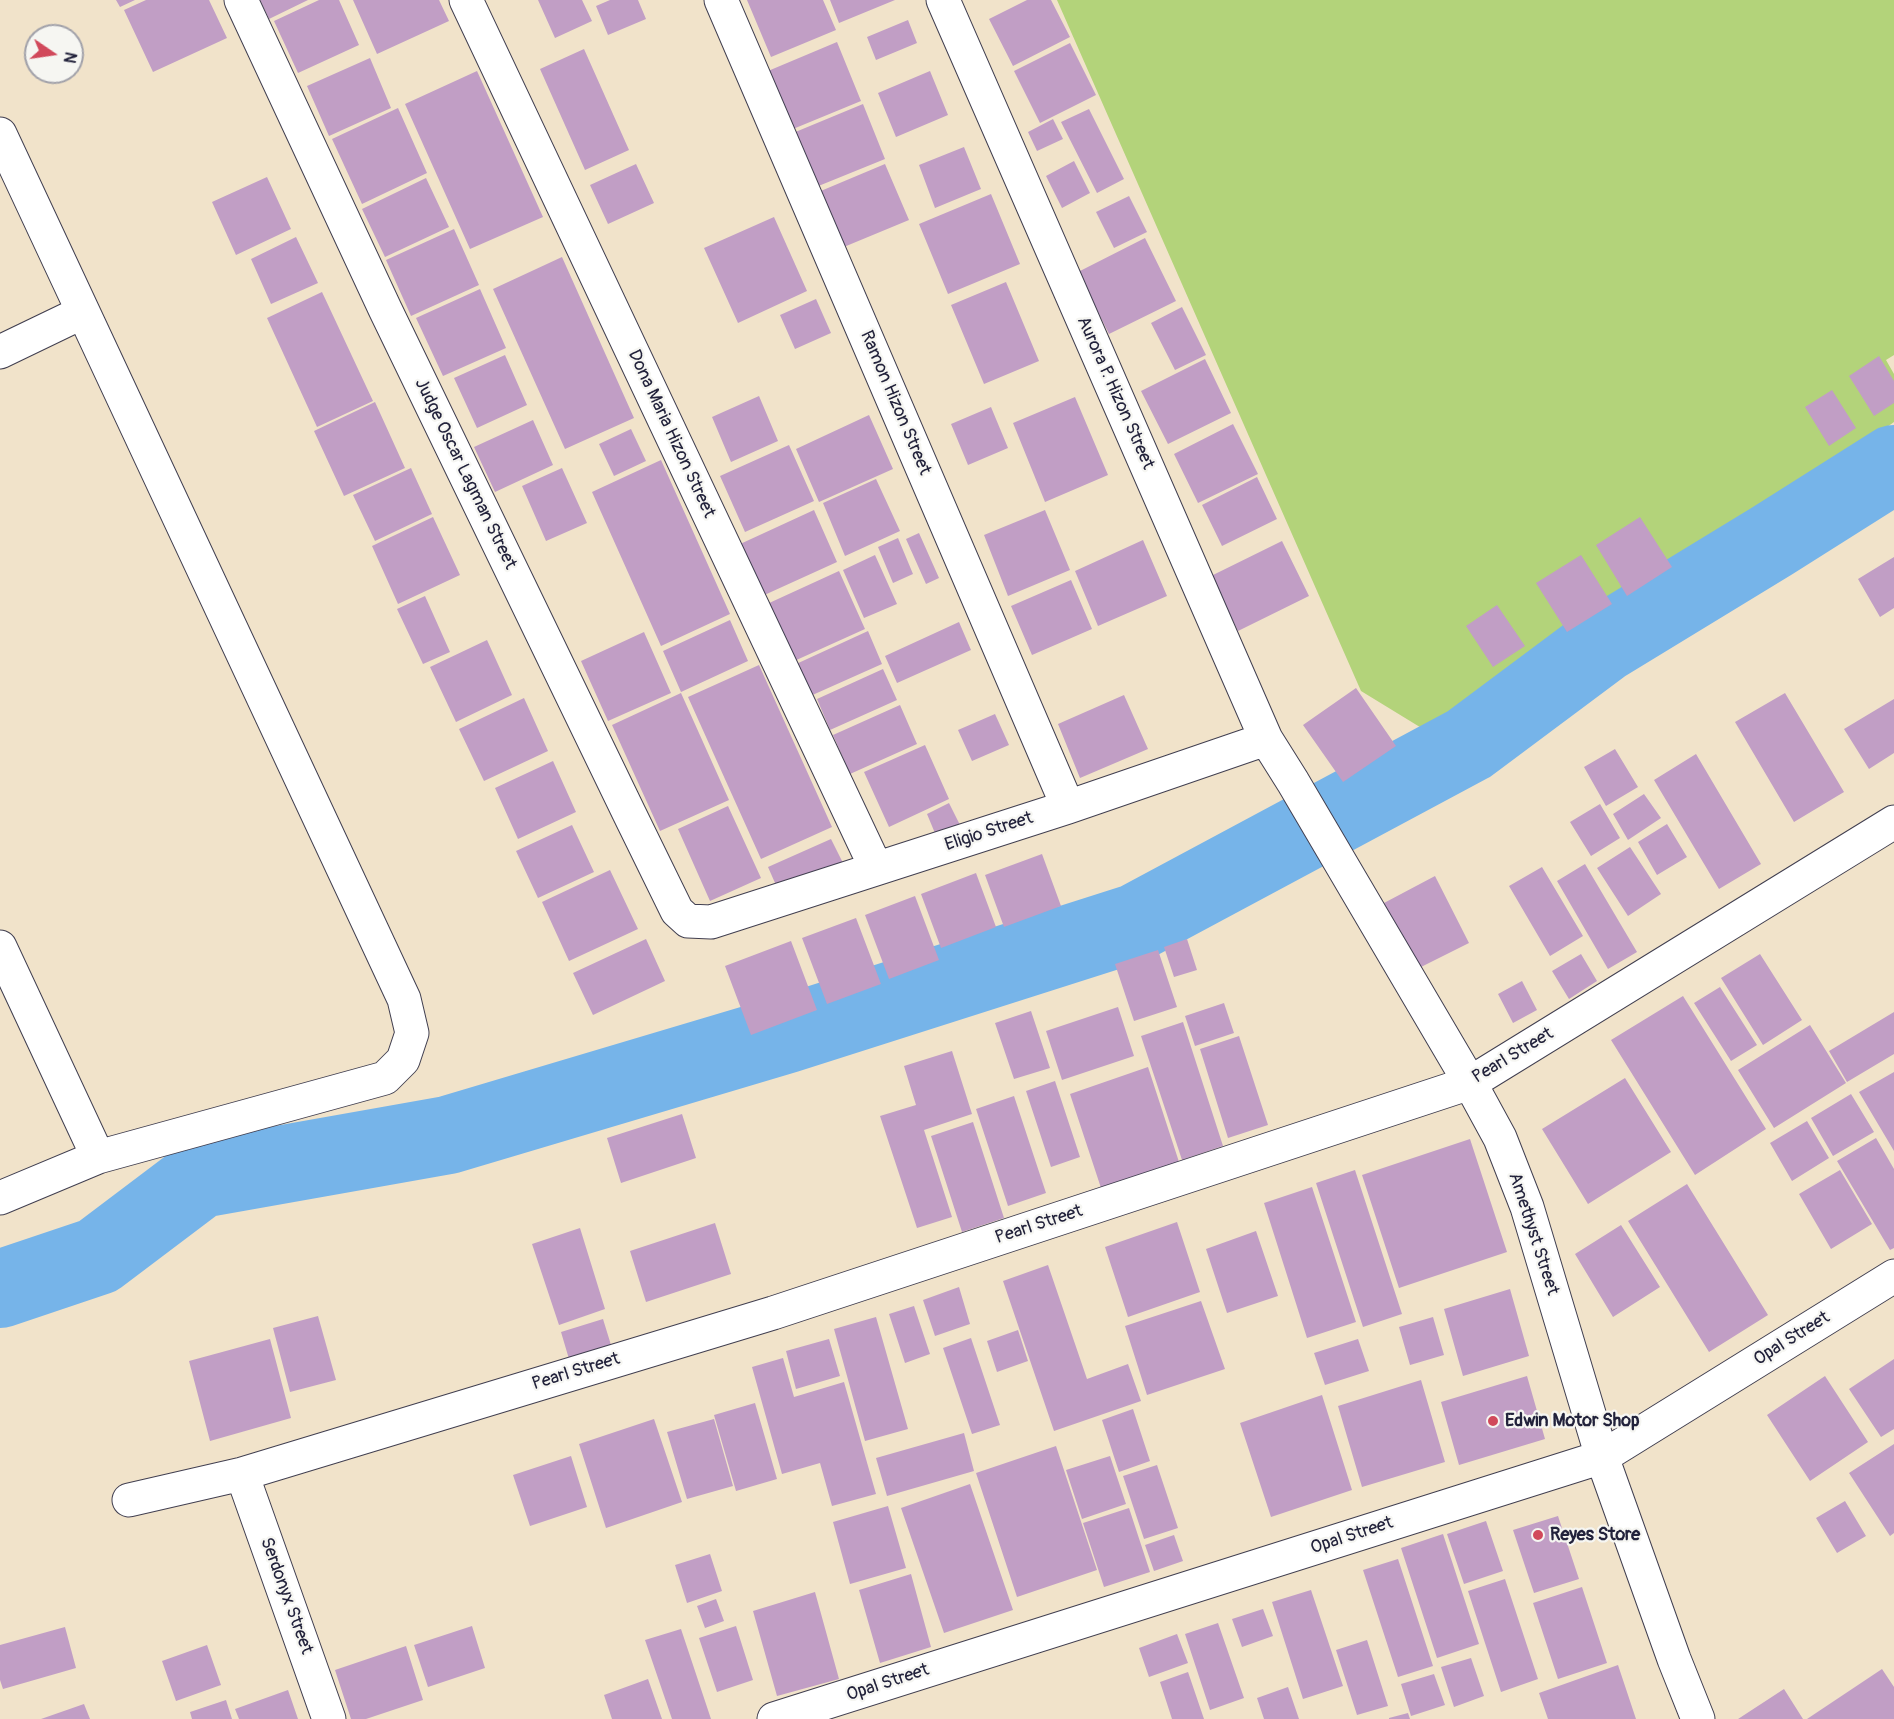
<!DOCTYPE html>
<style>
body{margin:0}
#map{position:relative;width:1894px;height:1719px;overflow:hidden;background:#f1e3ca;font-family:Pangolin,sans-serif}
canvas{display:block}
.north{position:absolute;left:24px;top:24px;width:60px;height:60px;box-sizing:border-box;background:#f6f6f2;border:2px solid #a1a1a9;border-radius:50%;rotate:103deg;font-size:16px;font-weight:700;line-height:24px;text-align:center;color:#22223b}
.north::after{content:'';display:block;margin:auto;width:21px;height:27px;background:#d1495b;clip-path:polygon(50% 0,100% 100%,50% 72%,0 100%)}
</style>
<div id="map">
<canvas width="1894" height="1719"></canvas>
<div class="north">N</div>
</div>
<script>
const c = document.querySelector('canvas').getContext('2d');
c.lineJoin = 'round';
function fill(path, color) {
  c.fillStyle = color;
  c.fill(path, 'evenodd');
}
function toPath(rows) {
  const path = new Path2D();
  for (const r of rows) {
    path.moveTo(r[0], r[1]);
    for (let i = 2; i < r.length; i += 2) path.lineTo(r[i], r[i + 1]);
  }
  return path;
}
function trace(path, color, width, dash) {
  c.strokeStyle = color;
  c.lineWidth = width;
  c.lineCap = dash ? 'butt' : 'round';
  c.setLineDash(dash || []);
  c.stroke(path);
}
function label(font, color, halo, rows, align = 'center') {
  c.font = font + ' Pangolin,sans-serif';
  c.lineWidth = 4.5;
  c.setLineDash([]);
  c.textBaseline = 'middle';
  c.strokeStyle = halo;
  c.fillStyle = color;
  for (const [text, x, y, turn = 0] of rows) {
    c.save();
    c.translate(x, y);
    c.rotate((+turn || 0) * Math.PI / 180);
    c.textAlign = isNaN(turn) ? turn : align;
    if (halo) c.strokeText(text, 0, 0);
    c.fillText(text, 0, 0);
    c.restore();
  }
}
fill(toPath([
 [1057,0,1894,0,1894,355,1886,360,1894,374,1894,422,1446,743,1361,691]
]), '#b3d37a');
trace(toPath([
 [0,1289,98,1256,200,1179,448,1135,787,1034,1135,923,1469,744,1603,644,1772,541,1894,464]
]), '#76b4e9', 78);
fill(toPath([
 [116,0,135,0,120,7],
 [146,0,209,0,227,38,153,72,124,10],
 [260,0,308,0,269,19],
 [319,0,339,0,359,45,298,73,274,21],
 [353,0,439,0,449,21,377,54],
 [538,0,582,0,592,21,555,38],
 [610,0,638,0,646,19,608,35,596,6],
 [747,0,823,0,836,30,771,57],
 [830,0,895,0,839,23],
 [1027,0,1051,0,1070,37,1013,66,989,19],
 [908,20,917,43,876,60,867,37],
 [837,42,861,101,793,129,768,71],
 [1070,43,1096,95,1040,123,1014,71],
 [584,49,629,150,585,170,540,69],
 [370,58,391,108,329,136,307,86],
 [477,71,543,217,470,249,405,104],
 [930,71,948,115,896,137,878,93],
 [863,104,885,159,816,187,793,133],
 [398,108,427,173,362,204,332,139],
 [1089,109,1124,179,1097,193,1061,122],
 [1053,119,1063,139,1037,151,1028,132],
 [964,147,981,189,935,208,919,165],
 [1074,161,1090,193,1062,208,1046,176],
 [636,164,654,203,608,224,590,185],
 [885,164,909,220,839,249,816,193],
 [267,177,291,229,236,255,212,202],
 [426,178,449,227,385,257,362,209],
 [991,194,1020,264,948,294,919,224],
 [1129,196,1147,232,1114,248,1096,212],
 [774,217,807,291,738,323,704,248],
 [454,229,479,285,411,316,386,260],
 [296,237,318,283,271,304,251,259],
 [1145,238,1176,301,1109,334,1078,272],
 [562,257,634,418,565,449,493,289],
 [1006,282,1039,361,984,384,951,305],
 [480,289,506,348,443,376,416,318],
 [322,292,373,401,317,427,267,318],
 [816,299,831,333,795,349,780,315],
 [1182,307,1206,355,1175,370,1151,323],
 [505,355,527,405,477,428,454,378],
 [1879,356,1894,381,1894,403,1874,416,1849,376],
 [1205,359,1231,413,1168,444,1141,391],
 [1832,390,1856,428,1829,446,1805,407],
 [759,396,778,441,731,462,712,417],
 [1075,397,1108,475,1045,502,1013,423],
 [375,402,405,468,344,496,314,431],
 [991,407,1008,448,968,465,951,424],
 [869,415,893,469,819,502,796,449],
 [533,420,553,465,495,492,474,447],
 [1233,424,1258,474,1198,503,1174,454],
 [631,429,646,461,614,476,599,444],
 [789,445,814,501,745,532,720,476],
 [661,460,730,614,661,646,592,492],
 [411,468,432,514,375,541,353,495],
 [562,468,587,523,546,541,522,486],
 [1257,477,1277,519,1222,546,1202,505],
 [876,479,900,531,845,556,823,503],
 [814,510,837,562,760,597,738,545],
 [1045,510,1070,570,1008,596,984,535],
 [433,517,460,575,398,604,372,546],
 [1640,517,1672,567,1627,596,1596,545],
 [919,533,939,578,926,584,906,539],
 [898,538,913,574,893,583,878,547],
 [1143,540,1167,596,1098,626,1075,571],
 [1282,541,1309,596,1238,631,1211,576],
 [875,555,897,604,864,618,843,570],
 [1581,555,1612,604,1567,632,1536,583],
 [1894,557,1894,608,1880,617,1858,579],
 [839,571,865,629,792,662,767,604],
 [1071,580,1092,629,1032,655,1011,606],
 [425,596,450,652,423,664,397,609],
 [1497,605,1525,646,1493,667,1466,626],
 [730,620,748,661,681,692,663,651],
 [959,622,971,650,897,683,885,656],
 [868,631,882,664,808,697,794,665],
 [644,632,671,693,608,721,581,661],
 [487,640,512,695,456,722,430,667],
 [759,665,832,827,761,859,688,697],
 [883,669,897,700,830,730,817,699],
 [1356,688,1396,746,1343,782,1303,725],
 [681,693,729,800,660,831,612,725],
 [1785,693,1844,792,1794,822,1735,722],
 [1124,695,1148,749,1080,778,1058,724],
 [524,698,548,751,484,781,459,729],
 [1894,699,1894,753,1869,769,1844,729],
 [900,705,917,744,850,774,833,735],
 [995,714,1009,745,972,761,958,730],
 [925,745,949,799,889,827,864,772],
 [1615,749,1638,787,1606,806,1584,767],
 [1696,754,1761,864,1719,889,1654,780],
 [553,761,576,812,518,839,495,788],
 [1644,794,1661,818,1628,840,1613,814],
 [949,803,961,827,937,838,927,814],
 [1600,804,1620,838,1591,856,1570,822],
 [728,806,761,878,710,901,678,829],
 [1667,824,1687,857,1657,875,1638,842],
 [572,825,594,872,538,898,516,851],
 [831,839,843,863,779,892,768,867],
 [1630,847,1661,894,1628,916,1597,868],
 [1042,854,1061,906,1004,927,985,875],
 [1585,864,1637,952,1608,969,1557,881],
 [1542,867,1583,936,1550,956,1509,886],
 [610,870,638,929,569,961,542,902],
 [976,873,996,927,941,948,921,894],
 [1435,876,1469,943,1417,969,1384,903],
 [915,896,939,960,889,979,865,915],
 [856,918,881,984,827,1004,802,938],
 [646,939,665,981,593,1015,573,973],
 [1187,939,1197,970,1174,977,1164,947],
 [791,941,817,1010,751,1035,725,966],
 [1158,950,1177,1007,1134,1021,1115,964],
 [1581,954,1597,981,1569,999,1552,971],
 [1760,954,1802,1020,1763,1045,1721,978],
 [1522,981,1537,1010,1513,1023,1498,994],
 [1720,987,1757,1045,1731,1061,1694,1003],
 [1683,996,1766,1129,1695,1175,1611,1040],
 [1224,1003,1234,1033,1195,1046,1185,1016],
 [1118,1007,1134,1056,1062,1080,1046,1031],
 [1031,1011,1050,1068,1014,1079,995,1023],
 [1894,1012,1894,1054,1847,1082,1829,1051],
 [1183,1022,1223,1146,1182,1160,1141,1036],
 [1810,1025,1846,1083,1774,1128,1738,1070],
 [1239,1036,1268,1125,1228,1138,1200,1049],
 [952,1051,972,1114,924,1130,952,1217,917,1228,880,1116,916,1105,904,1066],
 [1148,1067,1180,1165,1102,1191,1070,1094],
 [1894,1072,1894,1151,1859,1092],
 [1625,1078,1671,1152,1588,1204,1542,1129],
 [1055,1081,1080,1157,1051,1167,1026,1091],
 [1851,1094,1874,1132,1833,1156,1811,1118],
 [1014,1096,1046,1193,1008,1206,976,1109],
 [682,1114,696,1158,621,1183,607,1138],
 [1807,1121,1829,1158,1792,1181,1770,1143],
 [973,1122,1004,1218,962,1232,931,1136],
 [1876,1138,1894,1169,1894,1248,1890,1250,1837,1161],
 [1470,1139,1507,1252,1399,1288,1362,1175],
 [1355,1170,1402,1314,1363,1327,1316,1183],
 [1840,1170,1872,1224,1831,1249,1799,1194],
 [1687,1184,1768,1315,1709,1352,1628,1221],
 [1312,1187,1356,1322,1307,1338,1264,1203],
 [1177,1222,1200,1292,1128,1317,1105,1247],
 [715,1223,731,1274,646,1302,630,1251],
 [1621,1225,1660,1287,1613,1317,1575,1254],
 [580,1228,605,1309,559,1325,532,1244],
 [1256,1231,1278,1296,1227,1313,1206,1249],
 [1048,1265,1087,1379,1128,1364,1141,1401,1054,1431,1003,1281],
 [959,1287,970,1324,935,1336,923,1300],
 [1510,1289,1529,1356,1463,1376,1444,1309],
 [1201,1301,1225,1369,1147,1395,1125,1326],
 [914,1306,930,1354,905,1363,889,1314],
 [318,1316,336,1380,290,1392,273,1328],
 [876,1317,908,1429,865,1441,834,1329],
 [1433,1317,1444,1355,1410,1365,1399,1327],
 [603,1319,611,1345,569,1359,561,1332],
 [1018,1330,1028,1361,997,1372,987,1341],
 [971,1338,1000,1425,972,1434,943,1348],
 [270,1339,291,1418,210,1441,189,1361],
 [829,1339,840,1376,796,1389,786,1351],
 [1358,1339,1369,1371,1325,1385,1314,1353],
 [783,1358,794,1397,844,1382,876,1494,832,1506,820,1463,782,1474,752,1367],
 [1894,1359,1894,1429,1881,1437,1849,1389],
 [1527,1376,1545,1439,1459,1465,1441,1402],
 [1825,1376,1868,1442,1810,1481,1767,1415],
 [1421,1380,1445,1462,1362,1487,1338,1406],
 [1322,1395,1352,1490,1271,1517,1240,1423],
 [755,1403,777,1479,736,1491,714,1415],
 [1133,1409,1150,1461,1119,1472,1102,1420],
 [654,1419,682,1502,606,1528,579,1444],
 [714,1419,733,1486,687,1499,667,1432],
 [964,1433,974,1471,887,1496,876,1458],
 [1894,1444,1894,1533,1890,1536,1849,1473],
 [1056,1446,1097,1570,1017,1597,976,1473],
 [571,1456,587,1507,530,1526,513,1475],
 [1110,1456,1126,1504,1082,1519,1066,1470],
 [1157,1465,1178,1528,1144,1539,1123,1476],
 [970,1484,1013,1610,944,1633,901,1508],
 [1845,1501,1866,1536,1837,1553,1816,1518],
 [888,1506,906,1568,850,1584,833,1522],
 [1129,1508,1150,1572,1104,1587,1083,1523],
 [1558,1516,1579,1579,1534,1593,1513,1530],
 [1486,1521,1503,1571,1464,1584,1447,1534],
 [1443,1534,1479,1644,1437,1658,1401,1548],
 [1174,1535,1183,1561,1154,1571,1145,1545],
 [710,1554,722,1591,687,1603,675,1565],
 [1398,1559,1433,1666,1398,1677,1363,1570],
 [911,1574,931,1647,880,1663,859,1590],
 [1505,1579,1538,1679,1501,1692,1468,1591],
 [1582,1587,1607,1663,1558,1679,1533,1603],
 [1311,1590,1343,1686,1303,1699,1272,1602],
 [815,1592,839,1679,777,1696,753,1611],
 [716,1599,724,1621,705,1628,697,1606],
 [1263,1609,1273,1636,1242,1647,1232,1619],
 [1218,1623,1244,1698,1210,1710,1185,1634],
 [472,1626,485,1668,428,1687,414,1645],
 [736,1626,753,1680,717,1692,699,1638],
 [65,1627,76,1668,3,1689,0,1680,0,1645],
 [681,1629,711,1719,672,1719,645,1640],
 [1177,1634,1188,1663,1149,1677,1139,1648],
 [1367,1640,1388,1706,1357,1715,1336,1650],
 [207,1645,221,1685,176,1701,162,1661],
 [406,1646,423,1700,366,1719,351,1719,335,1670],
 [1471,1658,1484,1696,1454,1707,1441,1667],
 [1618,1665,1636,1719,1548,1719,1539,1693],
 [1882,1669,1894,1687,1894,1719,1807,1719],
 [1188,1672,1204,1719,1172,1719,1160,1682],
 [1434,1674,1445,1705,1411,1716,1401,1684],
 [648,1679,662,1719,612,1719,604,1695],
 [1288,1687,1299,1719,1264,1719,1257,1698],
 [1784,1689,1803,1719,1738,1719],
 [288,1690,298,1719,239,1719,235,1709],
 [226,1700,232,1719,192,1719,190,1712],
 [84,1704,90,1719,41,1719],
 [1408,1713,1410,1719,1389,1719,1389,1718]
]), '#c19ec5');
const minor = toPath([
 [241,0,385,309,629,813,677,911,688,921,711,922,1068,807,1266,739],
 [466,0,876,868],
 [721,0,1068,807],
 [943,0,1266,739,1293,782,1470,1083,1500,1138,1527,1207,1602,1457,1674,1659,1698,1719],
 [0,134,404,999,412,1033,403,1060,385,1078,98,1157,0,1198],
 [0,352,83,312],
 [0,947,98,1157],
 [242,1474,329,1719],
 [129,1500,242,1474,773,1313,1470,1083,1894,822],
 [774,1719,1602,1457,1894,1276]
]);
trace(minor, '#413f50', 35);
trace(minor, '#fff', 33);
for (const [x, y, r, color] of [
 [1493,1421,6,"#d1495b"],
 [1538,1535,6,"#d1495b"]
]) {
  const dot = new Path2D();
  dot.arc(x, y, r, 0, 2 * Math.PI);
  c.fillStyle = color;
  c.fill(dot);
  trace(dot, '#f6f6f2', 2);
}
label('18px', '#22223b', '#f6f6f2', [
 ["Aurora P. Hizon Street",1115,393,66],
 ["Ramon Hizon Street",895,403,67],
 ["Dona Maria Hizon Street",671,434,65],
 ["Judge Oscar Lagman Street",465,474,64],
 ["Eligio Street",989,832,-18],
 ["Pearl Street",1513,1056,-31],
 ["Pearl Street",1039,1225,-18],
 ["Amethyst Street",1533,1234,72],
 ["Opal Street",1792,1339,-32],
 ["Pearl Street",576,1372,-17],
 ["Opal Street",1352,1536,-18],
 ["Serdonyx Street",286,1596,70],
 ["Opal Street",888,1683,-18]
]);
label('bold 18px', '#22223b', '#f6f6f2', [
 ["Edwin Motor Shop",1505,1421],
 ["Reyes Store",1550,1535]
], 'left');
</script>
